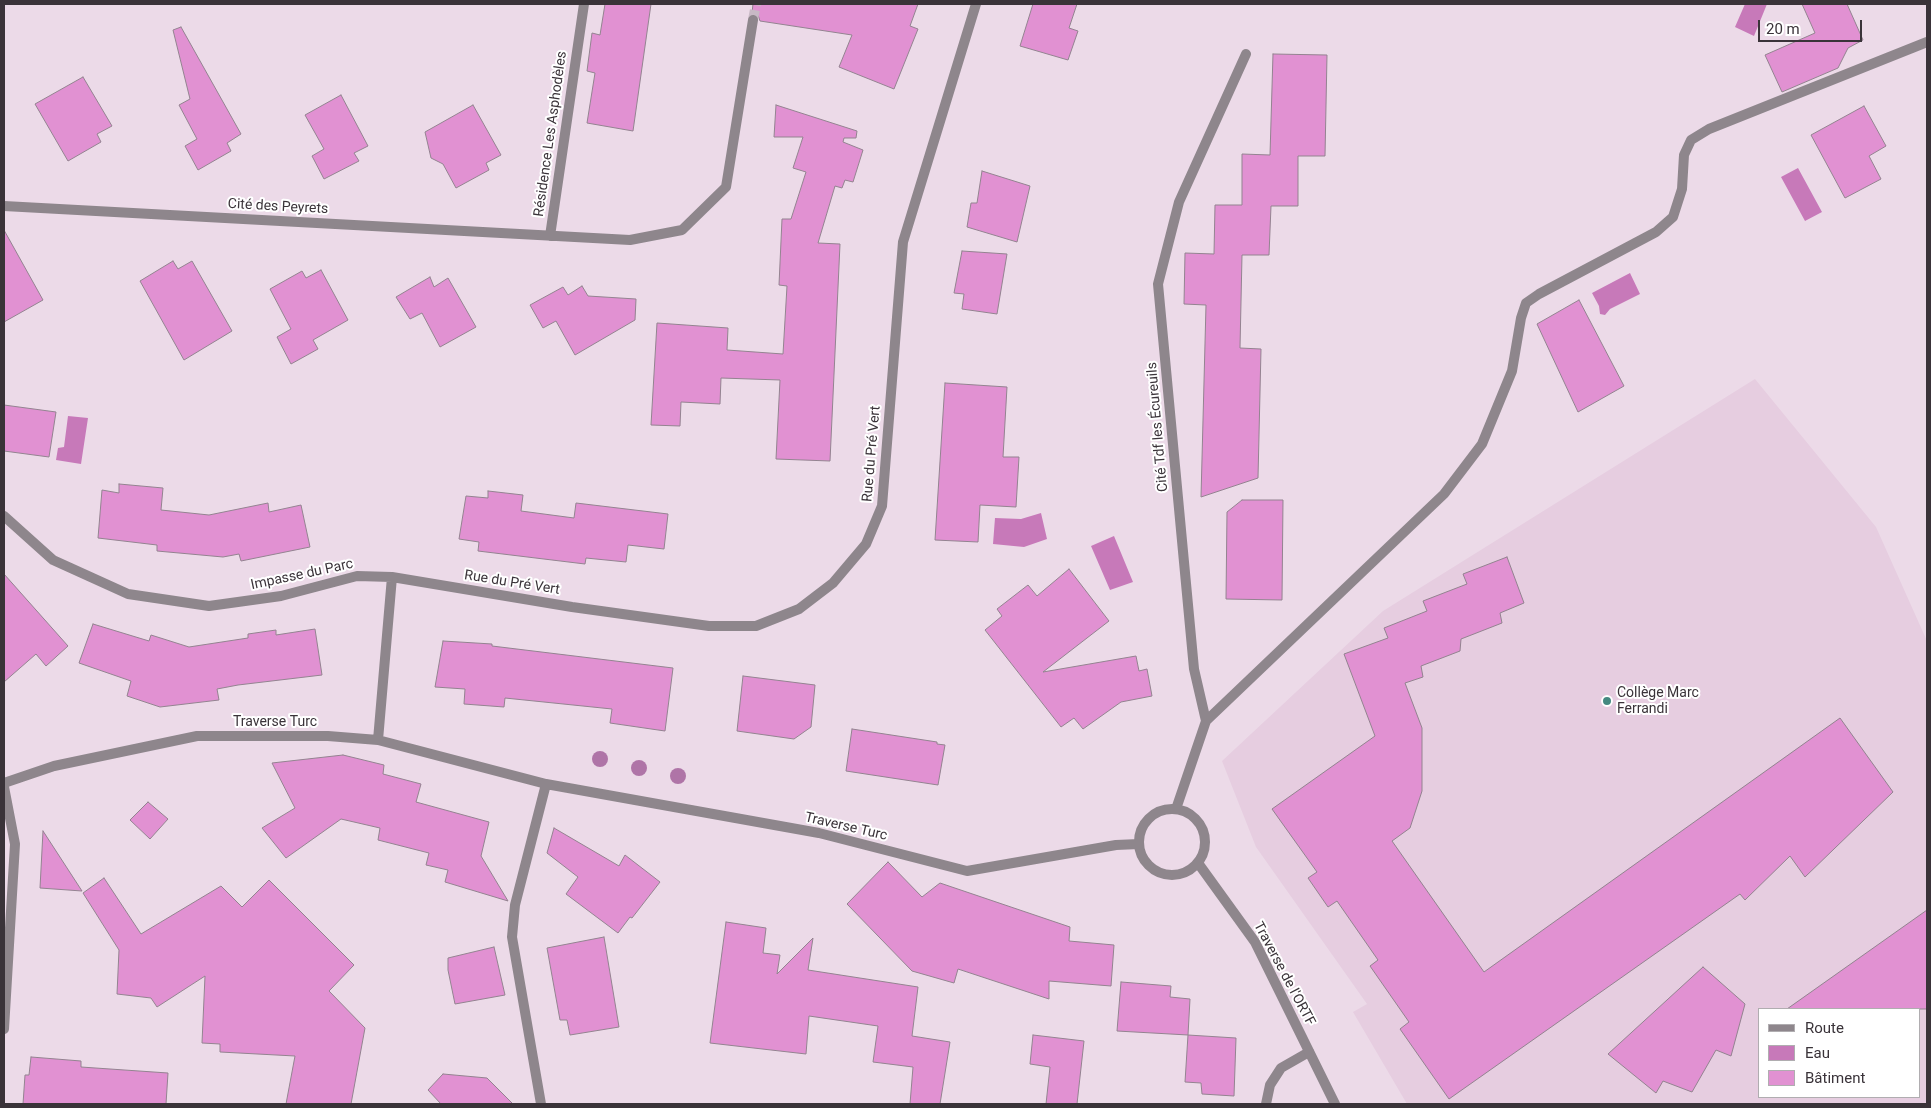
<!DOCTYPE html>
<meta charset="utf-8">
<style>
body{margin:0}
#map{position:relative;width:1931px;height:1108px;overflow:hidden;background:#ecdae8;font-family:Roboto,sans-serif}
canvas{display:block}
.frame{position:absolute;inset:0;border:5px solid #3a3339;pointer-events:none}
.legend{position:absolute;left:1758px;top:1008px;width:162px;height:90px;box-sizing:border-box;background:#fff;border:1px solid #b0adb0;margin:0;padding:6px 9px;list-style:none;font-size:15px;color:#3a3339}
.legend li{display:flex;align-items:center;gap:10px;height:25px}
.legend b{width:25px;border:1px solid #b0adb0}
.scale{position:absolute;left:1758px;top:20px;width:104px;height:22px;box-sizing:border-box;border:2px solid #3a3339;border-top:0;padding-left:6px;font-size:15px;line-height:18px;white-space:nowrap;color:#3a3339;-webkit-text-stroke:4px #fff;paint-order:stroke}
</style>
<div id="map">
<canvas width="1931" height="1108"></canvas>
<div class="frame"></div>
<ul class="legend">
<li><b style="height:6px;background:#8e868c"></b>Route</li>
<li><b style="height:14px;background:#c779b9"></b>Eau</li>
<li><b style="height:14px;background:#e191d2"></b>Bâtiment</li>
</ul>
<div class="scale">20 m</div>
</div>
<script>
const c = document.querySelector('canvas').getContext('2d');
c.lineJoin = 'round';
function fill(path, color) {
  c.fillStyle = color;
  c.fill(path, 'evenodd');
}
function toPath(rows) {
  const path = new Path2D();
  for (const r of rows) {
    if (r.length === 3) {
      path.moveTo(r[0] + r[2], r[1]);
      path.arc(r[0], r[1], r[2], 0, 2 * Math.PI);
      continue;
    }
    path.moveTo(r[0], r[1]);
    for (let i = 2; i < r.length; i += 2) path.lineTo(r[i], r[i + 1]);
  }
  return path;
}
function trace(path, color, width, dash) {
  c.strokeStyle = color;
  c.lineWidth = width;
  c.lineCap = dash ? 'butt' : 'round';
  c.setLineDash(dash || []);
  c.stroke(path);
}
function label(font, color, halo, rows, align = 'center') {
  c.font = font + ' Roboto,sans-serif';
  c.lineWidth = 4;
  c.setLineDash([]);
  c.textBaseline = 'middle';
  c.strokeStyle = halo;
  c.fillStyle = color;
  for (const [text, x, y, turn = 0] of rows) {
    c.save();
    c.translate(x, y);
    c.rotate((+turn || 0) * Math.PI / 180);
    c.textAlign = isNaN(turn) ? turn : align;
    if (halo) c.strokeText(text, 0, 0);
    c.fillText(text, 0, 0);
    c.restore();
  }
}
fill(toPath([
 [1755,379,1876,527,1927,641,1927,1104,1407,1104,1353,1012,1367,1004,1256,847,1222,761,1383,611],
 [1760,1009,1920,1009,1920,1097,1760,1097]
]), '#e6cde0');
fill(toPath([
 [1745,4,1767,4,1754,36,1735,27],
 [1798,168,1822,212,1805,221,1781,177],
 [1630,273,1640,294,1610,309,1605,315,1600,314,1599,306,1592,293],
 [68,416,88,418,81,464,56,460,58,448,64,447],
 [1041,513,1047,539,1024,547,993,544,995,518,1021,519],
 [1114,536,1133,582,1110,590,1091,546]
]), '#c779b9');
const building = toPath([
 [605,4,651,4,633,131,587,123,595,73,587,71,592,33,600,35,605,4],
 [753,4,918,4,910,26,918,29,894,89,839,67,852,35,760,21,758,15,752,13,753,4],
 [1033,4,1077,4,1069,28,1078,31,1068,60,1020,46,1033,4],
 [1802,4,1847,4,1863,40,1848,48,1838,68,1782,92,1765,55,1815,33,1802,4],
 [181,27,241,134,227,143,231,151,198,170,185,146,197,139,179,105,190,99,173,30,181,27],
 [1273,54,1327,55,1325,156,1298,156,1298,206,1271,206,1269,255,1242,255,1240,348,1261,349,1258,478,1201,497,1206,305,1184,304,1185,253,1214,254,1215,205,1242,205,1242,154,1270,155,1273,54],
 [83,77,112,126,97,134,101,142,68,161,35,104,83,77],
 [341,95,368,146,354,153,359,161,324,179,312,156,324,149,305,115,341,95],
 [473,105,501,155,486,163,489,170,456,188,443,164,431,158,425,132,473,105],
 [776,105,857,131,856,138,844,138,843,142,863,150,853,182,845,180,842,188,835,186,818,243,840,244,830,461,776,459,780,380,721,378,720,404,681,402,680,426,651,425,657,323,728,328,727,350,783,354,787,286,779,285,782,219,791,219,806,172,793,168,803,137,774,137,776,105],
 [1864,106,1886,146,1869,156,1881,179,1845,198,1811,135,1864,106],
 [982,171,1030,186,1017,242,967,227,971,203,977,203,982,171],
 [4,230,43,300,4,322,4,230],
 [962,251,1007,254,997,314,962,309,964,294,954,293,962,251],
 [173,261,178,269,192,261,232,331,184,360,140,281,173,261],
 [321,270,348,320,313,340,318,349,291,364,277,337,291,329,270,289,302,271,306,278,321,270],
 [430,277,434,287,448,278,476,327,440,347,422,313,410,319,396,297,430,277],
 [582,286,588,296,636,299,635,320,575,355,556,321,543,328,530,305,563,287,568,295,582,286],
 [1579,300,1624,386,1578,412,1537,324,1579,300],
 [945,383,1007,387,1003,457,1019,457,1016,507,980,505,978,542,935,540,945,383],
 [4,405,56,412,49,457,4,451,4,405],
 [119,484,163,488,161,510,209,515,268,503,269,512,301,505,310,547,241,561,239,554,223,557,157,551,157,545,98,538,102,490,119,493,119,484],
 [488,491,523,495,521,511,574,518,576,503,668,514,664,549,628,545,626,562,586,558,585,564,478,551,479,542,459,539,466,496,488,498,488,491],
 [1242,500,1283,500,1282,600,1226,599,1227,512,1242,500],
 [1507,557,1524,603,1500,613,1502,623,1461,639,1460,651,1421,666,1423,677,1405,683,1422,728,1422,791,1410,828,1392,841,1484,972,1840,718,1893,792,1805,877,1790,856,1745,900,1740,894,1449,1099,1400,1029,1409,1022,1370,966,1378,960,1337,901,1328,907,1308,878,1317,872,1272,809,1375,736,1344,654,1388,638,1384,628,1427,611,1423,601,1467,584,1463,574,1507,557],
 [1069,569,1109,621,1043,672,1136,656,1139,671,1147,669,1152,696,1121,702,1083,729,1074,718,1061,727,985,630,1002,616,997,609,1028,585,1037,596,1069,569],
 [4,574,68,646,46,666,36,654,4,682,4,574],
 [93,624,149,641,151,635,189,647,248,638,248,634,276,630,276,635,315,629,322,675,238,685,217,689,219,700,160,707,127,696,131,681,79,663,93,624],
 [443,641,492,644,492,646,673,668,665,731,610,723,612,709,505,698,504,707,464,704,465,689,435,687,443,641],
 [743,676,815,685,811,727,794,739,737,731,743,676],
 [852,729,937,742,937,744,945,745,938,785,846,771,852,729],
 [343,755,384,765,383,774,421,784,416,802,489,822,481,856,508,901,445,882,448,870,426,865,429,853,378,840,380,828,341,819,286,858,262,828,295,808,272,763,343,755],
 [148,802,168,819,150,839,130,820,148,802],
 [554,828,619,866,625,855,660,882,632,918,630,917,618,933,566,894,578,877,547,853,554,828],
 [43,831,82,891,40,888,43,831],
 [888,862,922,897,940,883,1070,927,1069,941,1114,945,1111,986,1049,981,1049,999,958,969,954,983,912,971,847,904,888,862],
 [104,878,141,934,221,886,242,907,269,880,354,965,329,991,365,1028,351,1104,286,1104,295,1056,220,1052,220,1044,202,1043,205,976,157,1007,151,998,117,994,119,950,83,893,104,878],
 [1927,910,1927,1009,1787,1009,1927,910],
 [726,922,766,928,763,953,780,955,777,974,813,938,808,970,918,987,912,1036,950,1042,940,1104,910,1104,913,1067,873,1062,878,1026,809,1016,806,1054,710,1043,726,922],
 [604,937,619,1027,570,1035,567,1020,560,1020,547,948,604,937],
 [494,947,505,995,455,1004,448,970,448,958,494,947],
 [1703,967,1745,1004,1731,1056,1716,1050,1692,1092,1663,1081,1656,1093,1608,1054,1703,967],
 [1121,982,1171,986,1170,997,1190,999,1188,1035,1236,1038,1234,1096,1202,1094,1201,1083,1185,1082,1188,1035,1117,1031,1121,982],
 [1033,1035,1084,1041,1077,1104,1046,1104,1050,1067,1030,1064,1033,1035],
 [31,1057,81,1061,81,1067,168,1073,166,1104,23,1104,25,1075,29,1075,31,1057],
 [443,1074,487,1078,513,1104,441,1104,428,1090,443,1074]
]);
fill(building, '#e191d2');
trace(building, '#938390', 1);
trace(toPath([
 [753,20,756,4]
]), '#c8b9c5', 10, [10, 5]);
trace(toPath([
 [1266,1104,1270,1085,1281,1068,1309,1052]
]), '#8e868c', 10);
trace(toPath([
 [4,206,630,240,682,230,726,187,753,20],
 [550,236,584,4],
 [4,516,53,560,128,594,209,606,281,596,357,576,392,577],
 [1206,721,1444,494,1482,444,1512,371,1521,318,1526,303,1539,294,1656,232,1673,217,1682,189,1684,155,1691,140,1709,129,1927,42],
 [378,740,392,577,572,607,709,626,756,626,799,609,833,583,866,544,882,506,903,242,976,4],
 [4,783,54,766,197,736,328,736,378,740,546,784,819,833,967,871,1116,845,1139,844],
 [4,787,15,844,4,1029],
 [1176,809,1206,721,1194,669,1158,284,1179,202,1246,54],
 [1172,842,33],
 [1198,863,1255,942,1335,1104],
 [541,1104,512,937,515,905,546,784]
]), '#8e868c', 10);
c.fillStyle = '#af74a7';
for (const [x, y] of [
 [600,759],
 [639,768],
 [678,776]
]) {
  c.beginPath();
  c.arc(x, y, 8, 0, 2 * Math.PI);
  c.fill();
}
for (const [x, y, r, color] of [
 [1607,701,5,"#448980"]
]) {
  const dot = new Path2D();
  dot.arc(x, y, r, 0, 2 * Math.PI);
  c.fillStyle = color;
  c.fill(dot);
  trace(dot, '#fff', 2);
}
label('14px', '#3a3339', '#fff', [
 ["Résidence Les Asphodèles",551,134,-82],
 ["Cité des Peyrets",278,207,3],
 ["Cité Tdf les Écureuils",1158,427,-95],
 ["Rue du Pré Vert",872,454,-85],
 ["Impasse du Parc",302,575,-12],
 ["Rue du Pré Vert",512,583,9],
 ["Traverse Turc",275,722],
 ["Traverse Turc",846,827,13],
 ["Traverse de l'ORTF",1284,974,62]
]);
label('14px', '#3a3339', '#fff', [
 ["Collège Marc",1617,693],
 ["Ferrandi",1617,709]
], 'left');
</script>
